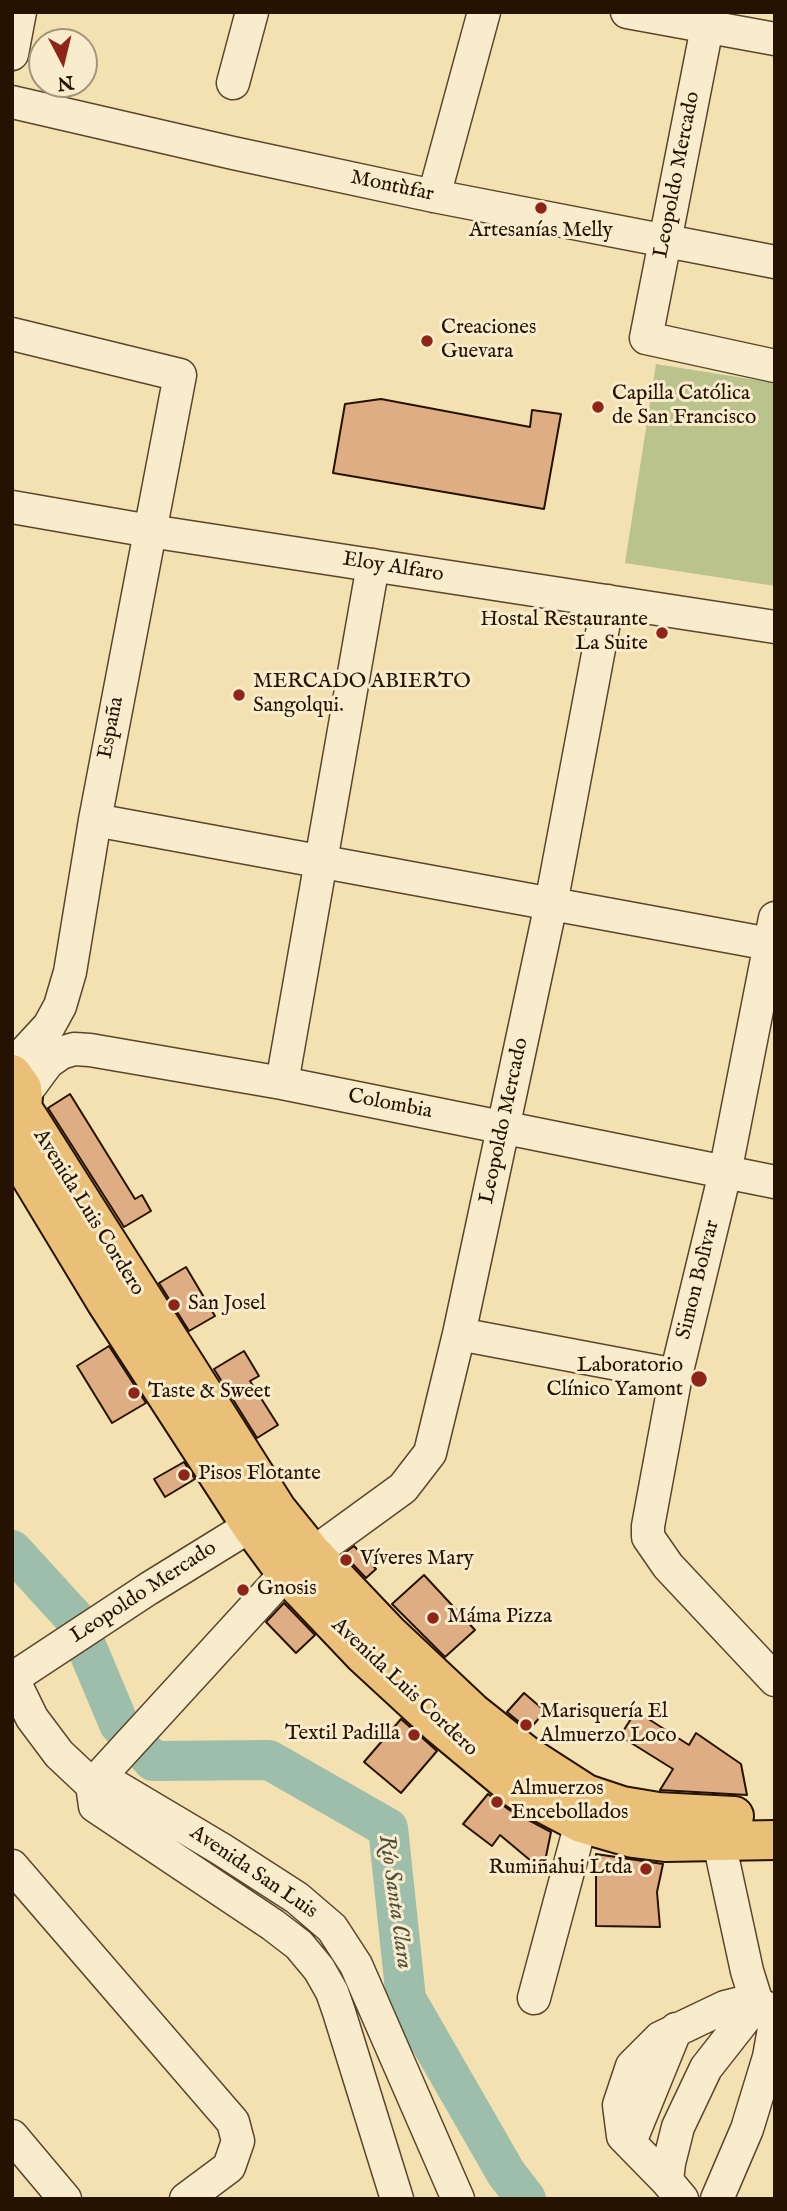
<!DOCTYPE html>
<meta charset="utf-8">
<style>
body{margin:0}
#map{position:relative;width:787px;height:2211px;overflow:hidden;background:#f4e1b1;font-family:"IM FELL English",serif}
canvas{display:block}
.frame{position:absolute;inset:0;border:14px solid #251200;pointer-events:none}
.north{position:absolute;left:28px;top:28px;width:70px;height:70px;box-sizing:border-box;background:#f8eccc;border:2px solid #a4957a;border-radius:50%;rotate:173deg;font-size:19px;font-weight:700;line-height:28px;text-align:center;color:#251200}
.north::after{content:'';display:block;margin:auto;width:24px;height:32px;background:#8f2418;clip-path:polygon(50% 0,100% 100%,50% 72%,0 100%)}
</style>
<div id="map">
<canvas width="787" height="2211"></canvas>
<div class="frame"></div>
<div class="north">N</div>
</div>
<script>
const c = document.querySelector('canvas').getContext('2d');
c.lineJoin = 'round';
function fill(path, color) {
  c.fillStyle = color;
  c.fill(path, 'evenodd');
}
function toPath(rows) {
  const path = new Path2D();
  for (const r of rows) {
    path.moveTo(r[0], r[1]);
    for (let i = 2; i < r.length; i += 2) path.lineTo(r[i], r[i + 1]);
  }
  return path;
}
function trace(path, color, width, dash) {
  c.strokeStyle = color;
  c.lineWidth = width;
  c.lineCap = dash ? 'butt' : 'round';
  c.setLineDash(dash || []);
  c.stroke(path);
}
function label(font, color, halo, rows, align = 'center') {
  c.font = font + ' "IM FELL English",serif';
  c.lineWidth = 6;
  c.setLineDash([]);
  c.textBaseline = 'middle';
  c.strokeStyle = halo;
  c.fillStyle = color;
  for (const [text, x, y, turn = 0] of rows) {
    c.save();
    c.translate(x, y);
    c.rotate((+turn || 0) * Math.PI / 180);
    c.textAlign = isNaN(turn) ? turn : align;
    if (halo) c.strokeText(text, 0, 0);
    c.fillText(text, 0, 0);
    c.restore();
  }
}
fill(toPath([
 [656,364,775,383,775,586,625,563]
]), '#bbc38c');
trace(toPath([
 [12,1550,75,1619,119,1724,153,1761,269,1760,388,1828,406,1999,506,2173,526,2199]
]), '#9cbeaa', 40);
const building = toPath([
 [381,399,530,427,532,410,561,414,544,509,333,473,345,404,381,399],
 [70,1094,135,1199,142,1195,151,1211,124,1227,48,1108,70,1094],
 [186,1267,215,1316,189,1331,159,1283,186,1267],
 [109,1346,146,1403,112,1423,77,1366,109,1346],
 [244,1351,259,1376,250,1381,278,1425,257,1438,214,1369,244,1351],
 [184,1462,195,1479,165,1497,154,1479,184,1462],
 [354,1546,376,1569,366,1578,343,1554,354,1546],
 [424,1575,475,1630,445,1657,392,1604,424,1575],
 [284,1603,315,1635,296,1653,266,1622,284,1603],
 [524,1693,545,1711,529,1730,507,1712,524,1693],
 [636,1711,689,1745,696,1733,741,1764,747,1795,660,1790,673,1769,620,1736,636,1711],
 [401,1719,437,1751,401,1793,364,1762,401,1719],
 [488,1794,508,1809,551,1832,543,1871,500,1835,492,1846,463,1824,488,1794],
 [596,1854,663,1864,657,1892,660,1927,596,1926,596,1854]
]);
fill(building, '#dfad83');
trace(building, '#251200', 2);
const minor = toPath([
 [627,12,775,39],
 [710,12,646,338,775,366],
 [12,54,20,12],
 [233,83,252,12],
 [12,102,233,153,434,196,775,262],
 [434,196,484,12],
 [12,334,180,375,95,820,70,972,60,1006,49,1026,12,1066],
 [12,507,150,531,775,627],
 [95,820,775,945],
 [775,918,725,1173,676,1375,648,1526,648,1537,668,1566,775,1680],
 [282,1083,373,565],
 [23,1096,48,1062,61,1053,74,1049,90,1050,282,1083,775,1182],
 [459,1334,676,1375],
 [12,1677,32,1718,59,1754,92,1785,95,1806,273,1925,299,1945,319,1969,332,1992,339,2012,397,2199],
 [13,1678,148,1589,271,1513],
 [92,1785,286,1573,403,1488,430,1453,459,1334,551,904,608,601],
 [92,1785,115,1786,221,1849,297,1898,332,1928,356,1965,458,2199],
 [12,1866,233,2122,238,2141,229,2167,186,2199],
 [534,1998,581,1823],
 [12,2136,65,2199],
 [630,2142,676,2029],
 [667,2181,623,2136,619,2105,632,2066,660,2038,725,2007,745,2002,757,2003,767,2008],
 [682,2199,667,2181,669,2163,678,2127,706,2068,757,2003,747,1971,719,1842],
 [717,2199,747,2129,769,2057,775,2023]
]);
const major = toPath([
 [12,1074,22,1088,23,1096,22,1108,12,1120],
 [22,1108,277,1510,311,1552,388,1633,473,1713,527,1756,586,1794,622,1806,658,1812,734,1816],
 [12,1146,105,1300,250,1524,286,1573,363,1654,440,1725,518,1790,581,1823,633,1838,665,1842,775,1840]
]);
trace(minor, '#59462c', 35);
trace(major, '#251200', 42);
trace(minor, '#f8eccc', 32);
trace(major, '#eac078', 38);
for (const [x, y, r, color] of [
 [541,208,7,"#8f2418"],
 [427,341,7,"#8f2418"],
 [598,407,7,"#8f2418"],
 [662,633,7,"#8f2418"],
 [239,695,7,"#8f2418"],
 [174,1305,7,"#8f2418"],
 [699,1379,9,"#8f2418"],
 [134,1393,7,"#8f2418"],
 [184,1475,7,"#8f2418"],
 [346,1560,7,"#8f2418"],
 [243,1590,7,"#8f2418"],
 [433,1618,7,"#8f2418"],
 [526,1725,7,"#8f2418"],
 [414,1735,7,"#8f2418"],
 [497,1802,7,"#8f2418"],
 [646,1869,7,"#8f2418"]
]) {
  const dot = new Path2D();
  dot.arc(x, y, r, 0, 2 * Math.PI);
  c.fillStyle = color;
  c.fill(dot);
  trace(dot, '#f8eccc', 2.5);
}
label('21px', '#251200', '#f8eccc', [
 ["Leopoldo Mercado",678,175,-79],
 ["Montùfar",392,187,12],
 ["Eloy Alfaro",393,568,9],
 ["España",112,728,-79],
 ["Colombia",390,1105,11],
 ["Leopoldo Mercado",505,1121,-78],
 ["Avenida Luis Cordero",88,1213,58],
 ["Simon Bolìvar",699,1280,-76],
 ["Leopoldo Mercado",144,1593,-33],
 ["Avenida Luis Cordero",404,1688,43],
 ["Avenida San Luis",253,1873,34]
]);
label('21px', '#251200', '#f8eccc', [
 ["Artesanías Melly",541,232,"center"],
 ["Creaciones",441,329],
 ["Guevara",441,353],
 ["Capilla Católica",612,395],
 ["de San Francisco",612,419],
 ["Hostal Restaurante",648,621,"right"],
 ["La Suite",648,645,"right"],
 ["MERCADO ABIERTO",253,683],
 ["Sangolqui.",253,707],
 ["San Josel",188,1305],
 ["Laboratorio",683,1367,"right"],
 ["Clínico Yamont",683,1391,"right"],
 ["Taste & Sweet",148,1393],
 ["Pisos Flotante",198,1475],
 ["Víveres Mary",360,1560],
 ["Gnosis",257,1590],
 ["Máma Pizza",447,1618],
 ["Marisquería El",540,1713],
 ["Almuerzo Loco",540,1737],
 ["Textil Padilla",400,1735,"right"],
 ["Almuerzos",511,1790],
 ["Encebollados",511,1814],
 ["Rumiñahui Ltda",632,1869,"right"]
], 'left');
label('italic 23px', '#4f4e3c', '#f8eccc', [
 ["Río Santa Clara",394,1902,82]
]);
</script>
